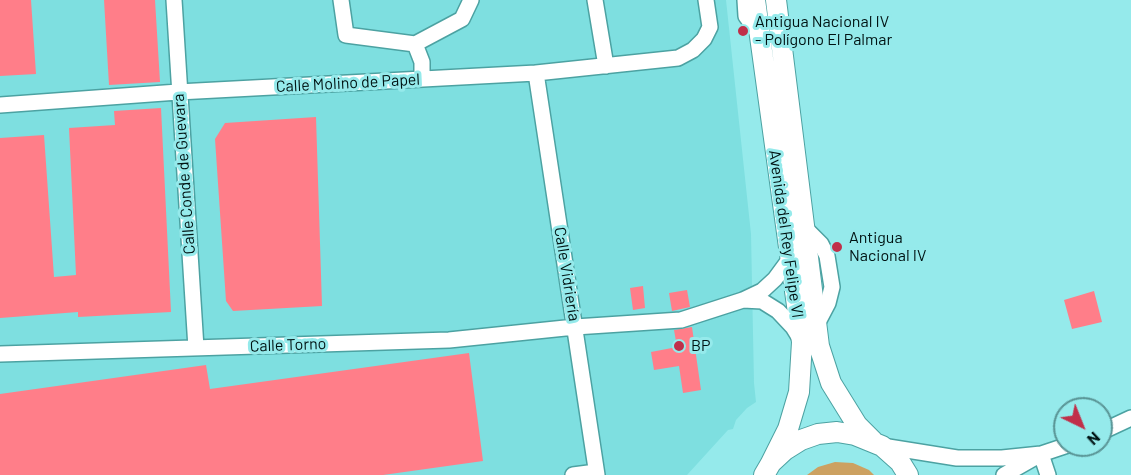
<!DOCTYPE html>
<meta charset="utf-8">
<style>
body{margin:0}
#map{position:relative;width:1131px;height:475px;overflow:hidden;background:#95eaeb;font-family:Barlow,sans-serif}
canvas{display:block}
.north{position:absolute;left:1053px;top:397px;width:60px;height:60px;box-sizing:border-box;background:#95eaeb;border:2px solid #599495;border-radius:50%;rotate:137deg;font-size:16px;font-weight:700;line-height:24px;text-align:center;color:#001313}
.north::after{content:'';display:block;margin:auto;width:21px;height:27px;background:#c02f49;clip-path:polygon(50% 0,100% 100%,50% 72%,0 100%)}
</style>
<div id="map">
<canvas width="1131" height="475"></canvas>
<div class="north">N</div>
</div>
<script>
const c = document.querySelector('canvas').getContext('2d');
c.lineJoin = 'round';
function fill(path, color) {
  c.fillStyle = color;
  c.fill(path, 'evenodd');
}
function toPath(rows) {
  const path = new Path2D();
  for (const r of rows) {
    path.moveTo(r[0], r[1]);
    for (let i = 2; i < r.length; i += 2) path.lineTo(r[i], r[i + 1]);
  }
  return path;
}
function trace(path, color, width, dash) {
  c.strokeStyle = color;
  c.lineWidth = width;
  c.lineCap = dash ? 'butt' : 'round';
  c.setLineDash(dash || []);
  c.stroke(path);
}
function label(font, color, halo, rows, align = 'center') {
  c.font = font + ' Barlow,sans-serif';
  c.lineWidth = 6;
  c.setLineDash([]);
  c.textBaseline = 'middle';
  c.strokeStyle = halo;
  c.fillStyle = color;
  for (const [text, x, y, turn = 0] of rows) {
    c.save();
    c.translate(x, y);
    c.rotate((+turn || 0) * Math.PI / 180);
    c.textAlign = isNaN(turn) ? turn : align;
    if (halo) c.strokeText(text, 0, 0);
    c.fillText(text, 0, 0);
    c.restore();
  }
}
fill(toPath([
 [0,0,726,0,751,234,754,383,756,402,747,408,736,420,733,429,728,430,687,475,0,475]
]), '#7edfe0');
fill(toPath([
 [835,462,853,463,869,470,874,475,807,475,818,467]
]), '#cca161');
fill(toPath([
 [0,0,31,0,36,74,0,76],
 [104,0,155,0,160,82,109,85],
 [161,108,171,312,78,317,78,312,0,318,0,138,44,135,54,277,76,275,69,128,115,125,114,111],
 [316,117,322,306,233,311,226,301,215,139,225,123],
 [643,286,645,308,633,310,630,288],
 [687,290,690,307,672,311,669,293],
 [1094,291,1102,322,1072,329,1064,300],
 [692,327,701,390,683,393,679,366,654,370,651,352,677,347,674,330],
 [469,353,483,461,383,475,0,475,0,394,206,365,210,389]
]), '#ff7e89');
const minor = toPath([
 [174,0,196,348],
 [341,0,346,35,415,44,462,19,471,0],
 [595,0,606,66],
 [745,0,746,16,759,34],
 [415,44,422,62,422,79],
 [536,73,597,475],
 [0,105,178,92,536,73,678,58,693,50,704,39,710,27,706,0],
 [805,228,821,244,827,256,832,287,828,303,817,324],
 [743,300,762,301,778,311,793,327,801,340],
 [0,354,449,340,575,327,681,320,743,300,762,291,775,279,789,260],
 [1101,432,1131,418],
 [882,446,957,458,1002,458,1041,454],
 [1041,454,1048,475],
 [573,475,596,472],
 [1004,475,1041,454,1068,445]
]);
const major = toPath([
 [755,0,802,342,799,392,788,429,771,463],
 [776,0,819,346,831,383,857,425,873,441],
 [764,475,771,463,785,450,801,440,818,434,837,432,855,435,882,446,900,462,908,475]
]);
trace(minor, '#4ca2a2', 18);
trace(major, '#4ca2a2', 22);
trace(minor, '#fff', 15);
trace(major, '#fff', 20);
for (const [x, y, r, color] of [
 [743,31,6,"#c02f49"],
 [837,247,6,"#c02f49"],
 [679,346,6,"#c02f49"]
]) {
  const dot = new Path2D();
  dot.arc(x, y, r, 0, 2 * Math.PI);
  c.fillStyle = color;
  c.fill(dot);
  trace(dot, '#95eaeb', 2);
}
label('16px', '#001313', '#95eaeb', [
 ["Antigua Nacional IV",755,22],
 ["- Polígono El Palmar",755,40],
 ["Antigua",849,238],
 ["Nacional IV",849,256],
 ["BP",691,346]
], 'left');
label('16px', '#001313', '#95eaeb', [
 ["Calle Molino de Papel",348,83,-3],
 ["Calle Conde de Guevara",184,174,-94],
 ["Avenida del Rey Felipe VI",786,234,82],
 ["Calle Vidriería",567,274,81],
 ["Calle Torno",288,345,-2]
]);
</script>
